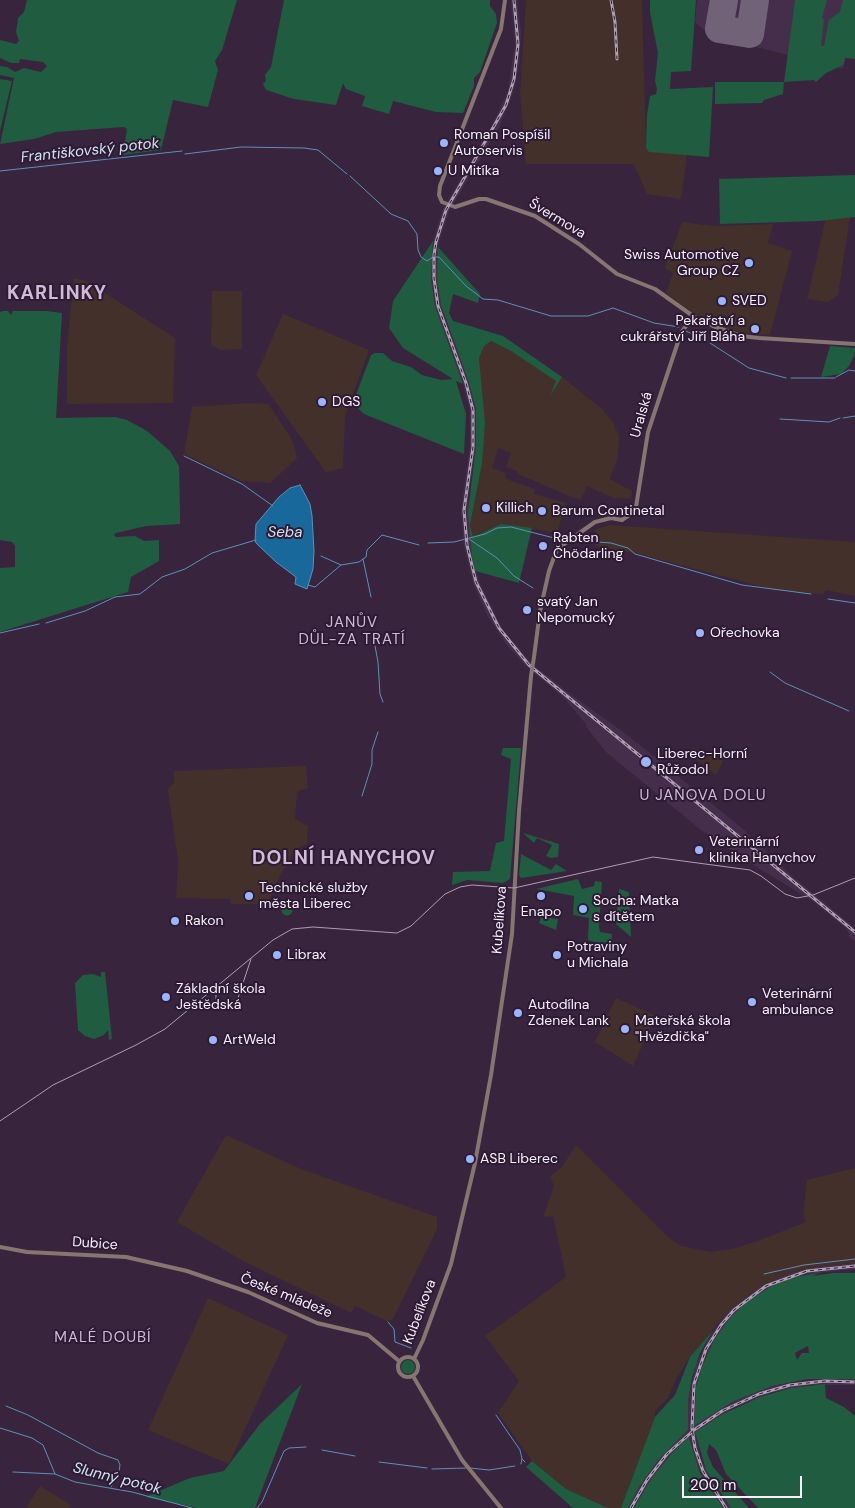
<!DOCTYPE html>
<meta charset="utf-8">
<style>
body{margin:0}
#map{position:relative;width:855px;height:1508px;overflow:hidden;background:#38253d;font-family:"DM Sans",sans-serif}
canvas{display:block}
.scale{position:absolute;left:682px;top:1476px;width:120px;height:22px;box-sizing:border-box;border:2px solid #f9edfd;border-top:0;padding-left:6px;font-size:15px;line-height:18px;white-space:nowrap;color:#f9edfd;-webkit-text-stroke:4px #2d1b33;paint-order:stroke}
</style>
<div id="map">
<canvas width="855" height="1508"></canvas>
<div class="scale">200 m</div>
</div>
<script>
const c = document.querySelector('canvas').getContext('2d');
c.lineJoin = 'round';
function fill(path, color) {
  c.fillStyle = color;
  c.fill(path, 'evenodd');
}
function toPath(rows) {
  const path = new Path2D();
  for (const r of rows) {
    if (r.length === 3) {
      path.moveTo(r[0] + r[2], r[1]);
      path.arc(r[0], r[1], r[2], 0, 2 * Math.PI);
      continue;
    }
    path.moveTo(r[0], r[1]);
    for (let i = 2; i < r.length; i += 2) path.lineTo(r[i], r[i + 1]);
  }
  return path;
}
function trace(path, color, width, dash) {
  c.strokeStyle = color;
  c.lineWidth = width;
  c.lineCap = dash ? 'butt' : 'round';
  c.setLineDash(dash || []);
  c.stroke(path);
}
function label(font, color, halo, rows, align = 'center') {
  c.font = font + ' "DM Sans",sans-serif';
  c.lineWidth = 4;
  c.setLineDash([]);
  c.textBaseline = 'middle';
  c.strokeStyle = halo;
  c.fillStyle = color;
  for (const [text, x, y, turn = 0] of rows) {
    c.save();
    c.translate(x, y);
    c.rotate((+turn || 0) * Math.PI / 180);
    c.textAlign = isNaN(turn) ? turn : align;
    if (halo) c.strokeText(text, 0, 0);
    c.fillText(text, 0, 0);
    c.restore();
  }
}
fill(toPath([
 [511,0,517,0,521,32,519,66,513,93,498,129,449,211,439,242,437,268,444,315,469,383,476,409,476,447,468,499,472,557,479,581,501,627,531,663,566,691,626,734,743,829,791,875,855,928,855,941,850,938,847,929,814,902,755,866,701,830,606,752,587,728,586,724,562,696,527,667,507,645,487,615,473,583,464,546,461,510,470,446,470,410,463,384,435,306,431,279,432,255,433,241,443,209,492,126,508,91,515,44],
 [697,0,855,0,855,21,843,69,710,35,695,22],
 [855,1263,855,1269,808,1274,784,1281,772,1286,734,1314,714,1340,701,1369,696,1387,695,1425,732,1402,772,1386,825,1378,855,1379,855,1385,808,1385,774,1392,735,1407,695,1432,701,1459,712,1482,731,1508,723,1508,706,1485,696,1461,690,1438,634,1508,628,1508,639,1487,659,1459,688,1430,688,1402,695,1367,709,1337,729,1310,759,1287,789,1273,821,1266]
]), '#452e4c');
fill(toPath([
 [526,0,642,0,646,148,687,155,681,199,647,194,634,164,526,164,520,94],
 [850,217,838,295,828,302,807,299,826,218],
 [682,222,712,226,773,224,768,243,792,251,770,335,744,333,729,329,693,313,666,293,673,273,665,268],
 [74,278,86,281,175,338,173,403,67,404,67,345],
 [212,291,242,291,242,349,221,350,211,345],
 [283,314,369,350,345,416,343,468,326,472,256,375],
 [491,341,511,351,556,381,552,393,562,377,602,409,613,422,619,436,618,456,610,479,632,491,631,499,614,498,587,486,581,500,569,496,518,474,518,471,506,467,511,453,498,448,492,468,506,473,505,477,509,480,534,489,534,494,566,503,557,533,501,524,473,537,470,525,482,464,479,358,484,346],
 [247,403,268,404,291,438,295,449,297,458,270,483,242,481,184,454,192,407],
 [609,525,855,542,855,596,826,590,823,594,775,590,635,553,595,546,596,529],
 [693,747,706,757,712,749,724,759,716,775,688,753],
 [306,766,308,788,297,792,295,819,308,826,307,844,293,850,288,865,282,871,268,904,231,904,230,899,176,898,178,862,168,789,174,783,174,771],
 [226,1135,301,1169,437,1217,437,1229,393,1319,387,1321,355,1306,351,1313,243,1261,177,1222],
 [576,1145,669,1238,681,1246,711,1252,732,1249,758,1241,806,1222,803,1215,807,1180,855,1168,855,1263,821,1266,789,1273,759,1287,729,1310,690,1357,676,1379,668,1398,655,1411,655,1417,621,1508,608,1508,566,1489,532,1461,498,1413,519,1381,485,1336,566,1277,553,1216,543,1217,554,1186,550,1176,562,1167],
 [208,1298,288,1335,229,1464,148,1430],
 [40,1486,71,1505,69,1508,26,1508]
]), '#43302a');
fill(toPath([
 [616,998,656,1016,633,1066,595,1042]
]), '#432f2b');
fill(toPath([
 [27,0,237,0,222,50,215,61,218,70,208,107,173,100,161,150,123,155,127,129,124,127,56,132,34,139,0,144,14,78,0,75,0,66,7,67,15,72,24,68,41,72,47,66,43,62,20,59,19,63,11,63,0,58,0,40,16,44,19,41,16,32,18,18,24,12],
 [284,0,490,0,490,6,496,14,497,23,480,72,474,78,474,86,463,113,436,112,393,101,389,114,362,106,365,96,346,89,343,83,336,105,294,99,266,90,263,84,266,81,265,75,271,67],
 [650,0,696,0,691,71,671,72,670,89,713,87,709,157,649,152,646,148,647,115,650,96,656,94,657,89,655,81,658,53,650,12],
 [795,0,827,0,822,18,824,20,821,46,824,46,829,20,840,12,843,0,855,0,855,59,845,58,843,65,826,73,816,82,814,80,784,82],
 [0,79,12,81,0,131],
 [715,82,784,82,783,94,764,100,762,103,715,104],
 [855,175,855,217,819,221,720,224,719,179],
 [433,241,431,279,435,306,463,384,456,381,466,414,464,454,364,414,353,403,371,355,375,353,383,353,392,361,411,367,422,375,441,380,453,379,403,348,389,328,393,301],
 [438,247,480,294,478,303,453,294,449,313,453,321,503,336,562,377,550,396,556,381,511,351,491,341,484,346,479,358,485,423,482,464,470,525,473,537,501,524,532,528,519,583,475,571,472,557,468,511,476,447,476,409,469,383,441,305,437,278],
 [3,311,8,311,11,315,13,311,46,311,62,313,56,418,115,417,127,420,147,431,170,451,179,466,180,507,180,524,146,526,116,533,114,535,116,537,135,536,144,541,159,540,159,561,131,577,128,592,0,632,0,568,15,567,15,546,12,542,0,540,0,312],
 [830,346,855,348,854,356,849,366,841,374,821,377],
 [503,748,521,748,510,879,503,883,467,880,452,885,453,872,490,871,496,843,504,841,511,759,501,755],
 [523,833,559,844,558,857,551,858,546,856,552,845,537,838,534,843],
 [521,854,551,870,556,864,567,871,521,878,519,875],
 [578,879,582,889,594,886,595,881,602,882,599,926,600,932,612,934,611,947,588,940,589,918,573,915,574,896,536,889],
 [619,889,629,892,631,937,616,924],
 [287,910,5.5],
 [541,917,558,919,556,930,539,923],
 [101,972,105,972,112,1039,109,1040,108,1030,104,1035,94,1039,85,1036,78,1030,75,983,83,975,93,974,101,977],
 [822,1272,811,1276,834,1273,855,1273,855,1379,808,1379,772,1386,732,1402,694,1426,696,1387,701,1369,714,1340,729,1319,746,1302,772,1286,791,1278],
 [808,1346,809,1353,802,1353,797,1360,795,1353],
 [713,1330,700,1353,692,1377,688,1402,688,1430,659,1459,639,1487,628,1508,621,1508,655,1417,675,1395,690,1357],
 [408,1367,7],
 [302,1384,255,1508,197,1508,145,1497,190,1478,224,1471,260,1424],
 [825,1384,826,1398,844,1407,855,1416,855,1508,758,1508,726,1474,716,1450,709,1444,707,1453,713,1467,749,1508,731,1508,706,1470,695,1432,723,1414,760,1397,791,1388],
 [689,1437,700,1473,723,1508,634,1508,652,1478,674,1451],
 [532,1461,566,1489,608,1508,573,1508,526,1467]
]), '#1f5c40');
const water = toPath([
 [300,485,310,504,312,516,314,551,313,569,307,589,295,584,296,577,276,562,256,543,255,540,256,524,279,497,290,488,300,485]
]);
fill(water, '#19689c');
trace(water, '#5c90b9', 1);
trace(toPath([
 [185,154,241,147,304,148,318,150,347,174],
 [0,171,182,151],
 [350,176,391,214,408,221,417,234,418,250,421,257,427,261,433,257],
 [436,257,439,257,466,286,483,299,498,300,551,316,588,316,613,308,654,323,679,327],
 [686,331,707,341],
 [710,343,749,368,786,378],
 [836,377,849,370,855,371],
 [791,378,835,378],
 [843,418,855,416],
 [780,419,829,422,840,418],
 [184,456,242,484,273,506],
 [469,539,497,558,514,576,533,588],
 [572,540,611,543,628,548,635,554,742,585,811,594],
 [428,543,454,542,485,534,497,528,511,527,562,540],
 [321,556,341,565,359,562,366,557,367,550,382,535,419,545],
 [363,559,371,597],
 [308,585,315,587,341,565],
 [828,599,855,603],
 [46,623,85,611,115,597,140,594,162,577,185,569,212,553,256,540],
 [0,633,39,624],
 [373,635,378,662,380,694,383,702],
 [770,672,785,683,849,711],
 [362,796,372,764,372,750,378,732],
 [764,1274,804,1265,855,1259],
 [388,1322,394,1329,395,1342,411,1348],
 [6,1406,28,1415,98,1453,118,1460,120,1465,119,1471,111,1487],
 [496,1415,520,1450,522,1459],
 [0,1428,32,1438,43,1445,55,1474,75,1482,132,1492,192,1508],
 [322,1450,355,1456],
 [379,1462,427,1468],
 [521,1464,522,1459,525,1462],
 [470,1468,489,1470,515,1466],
 [432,1469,466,1468],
 [13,1472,55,1474],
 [257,1508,262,1502,284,1451,289,1448,306,1447]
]), '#5c90b9', 1);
trace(toPath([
 [724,0,719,29,750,34,755,0]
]), '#726277', 28);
trace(toPath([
 [505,0,501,29,440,186,439,195,442,202,455,207,479,199,486,199,535,216,579,244,617,274,655,289,693,316,713,326,741,336,759,338,855,344],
 [534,657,540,611,549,571,557,549,595,522,611,518,622,520,632,513,636,507,648,432,681,333,693,316],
 [0,1247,27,1252,126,1257,187,1271,248,1292,317,1323,368,1335,399,1361],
 [408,1367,10],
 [414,1359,423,1340,451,1264,475,1163,491,1075,512,934,519,811,531,676],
 [413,1376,462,1460,501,1508]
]), '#867571', 4);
trace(toPath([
 [216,991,216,999,222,1006,228,1007,236,1004,251,959],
 [0,1121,53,1085,136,1045,165,1029,273,940,292,929,313,927,397,933,411,926,445,894,460,887,472,885,514,888,653,857,750,870,761,876,785,894,797,898,813,895,855,878]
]), '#ad9eb1', 1);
const rail = toPath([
 [514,0,518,44,514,79,506,105,446,210,436,242,434,255,434,278,438,306,466,383,473,410,473,447,464,510,467,545,476,582,499,628,529,665,855,932],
 [611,0,615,22,617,59],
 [631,1508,647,1480,667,1454,694,1430,722,1411,759,1394,790,1385,825,1381,855,1382],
 [726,1508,703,1471,695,1448,692,1428,694,1384,706,1349,721,1325,734,1310,766,1286,807,1271,855,1266]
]);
trace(rail, '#ad9eb1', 3);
trace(rail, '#2d1b33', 1, [4]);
trace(toPath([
 [531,676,534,657]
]), '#867571', 4);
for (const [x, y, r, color] of [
 [444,143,5,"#9bb5fd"],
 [438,171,5,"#9bb5fd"],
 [749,263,5,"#9bb5fd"],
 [722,301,5,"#9bb5fd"],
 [755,329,5,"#9bb5fd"],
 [322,402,5,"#9bb5fd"],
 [486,508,5,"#9bb5fd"],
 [542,511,5,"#9bb5fd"],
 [543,546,5,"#9bb5fd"],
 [527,610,5,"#9bb5fd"],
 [700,633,5,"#9bb5fd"],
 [646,762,6,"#9bb5fd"],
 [699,850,5,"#9bb5fd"],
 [249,896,5,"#9bb5fd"],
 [541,896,5,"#9bb5fd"],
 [583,909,5,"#9bb5fd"],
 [175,921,5,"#9bb5fd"],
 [277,955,5,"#9bb5fd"],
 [557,955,5,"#9bb5fd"],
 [166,997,5,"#9bb5fd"],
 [752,1002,5,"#9bb5fd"],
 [518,1013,5,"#9bb5fd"],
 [625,1029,5,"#9bb5fd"],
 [213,1040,5,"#9bb5fd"],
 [470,1159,5,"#9bb5fd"]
]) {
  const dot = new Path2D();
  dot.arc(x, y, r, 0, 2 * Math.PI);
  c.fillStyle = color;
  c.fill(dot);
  trace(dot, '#2d1b33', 2);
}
label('14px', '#f9edfd', '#2d1b33', [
 ["Roman Pospíšil",454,135],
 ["Autoservis",454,151],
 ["U Mitíka",448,171],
 ["Swiss Automotive",739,255,"right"],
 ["Group CZ",739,271,"right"],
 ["SVED",732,301],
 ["Pekařství a",745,321,"right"],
 ["cukrářství Jiří Bláha",745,337,"right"],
 ["DGS",332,402],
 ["Killich",496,508],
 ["Barum Continetal",552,511],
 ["Rabten",553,538],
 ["Čhödarling",553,554],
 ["svatý Jan",537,602],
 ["Nepomucký",537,618],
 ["Ořechovka",710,633],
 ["Liberec-Horní",657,754],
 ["Růžodol",657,770],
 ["Veterinární",709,842],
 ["klinika Hanychov",709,858],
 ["Technické služby",259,888],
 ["města Liberec",259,904],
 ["Socha: Matka",593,901],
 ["s dítětem",593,917],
 ["Enapo",541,912,"center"],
 ["Rakon",185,921],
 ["Potraviny",567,947],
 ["u Michala",567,963],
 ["Librax",287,955],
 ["Základní škola",176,989],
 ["Ještědská",176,1005],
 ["Veterinární",762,994],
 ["ambulance",762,1010],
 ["Autodílna",528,1005],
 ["Zdenek Lank",528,1021],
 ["Mateřská škola",635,1021],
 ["\"Hvězdička\"",635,1037],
 ["ArtWeld",223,1040],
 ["ASB Liberec",480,1159]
], 'left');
label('14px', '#f9edfd', '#2d1b33', [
 ["Švermova",557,219,31],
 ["Uralská",642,415,-74],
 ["Kubelíkova",500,920,-86],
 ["Dubice",95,1244,4],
 ["České mládeže",286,1296,22],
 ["Kubelíkova",420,1312,-69]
]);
label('italic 15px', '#cfe1f0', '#2d1b33', [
 ["Františkovský potok",90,151,-6],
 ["Seba",285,533],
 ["Slunný potok",117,1479,14]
]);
c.letterSpacing = '1px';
label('15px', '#d1bad8', '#2d1b33', [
 ["JANŮV",352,623],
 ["DŮL-ZA TRATÍ",352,640],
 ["U JANOVA DOLU",703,796],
 ["MALÉ DOUBÍ",103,1338]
]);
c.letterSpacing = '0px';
c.letterSpacing = '1px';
label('bold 19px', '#d1bad8', '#2d1b33', [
 ["KARLINKY",57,294],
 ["DOLNÍ HANYCHOV",344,859]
]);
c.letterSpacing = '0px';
</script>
